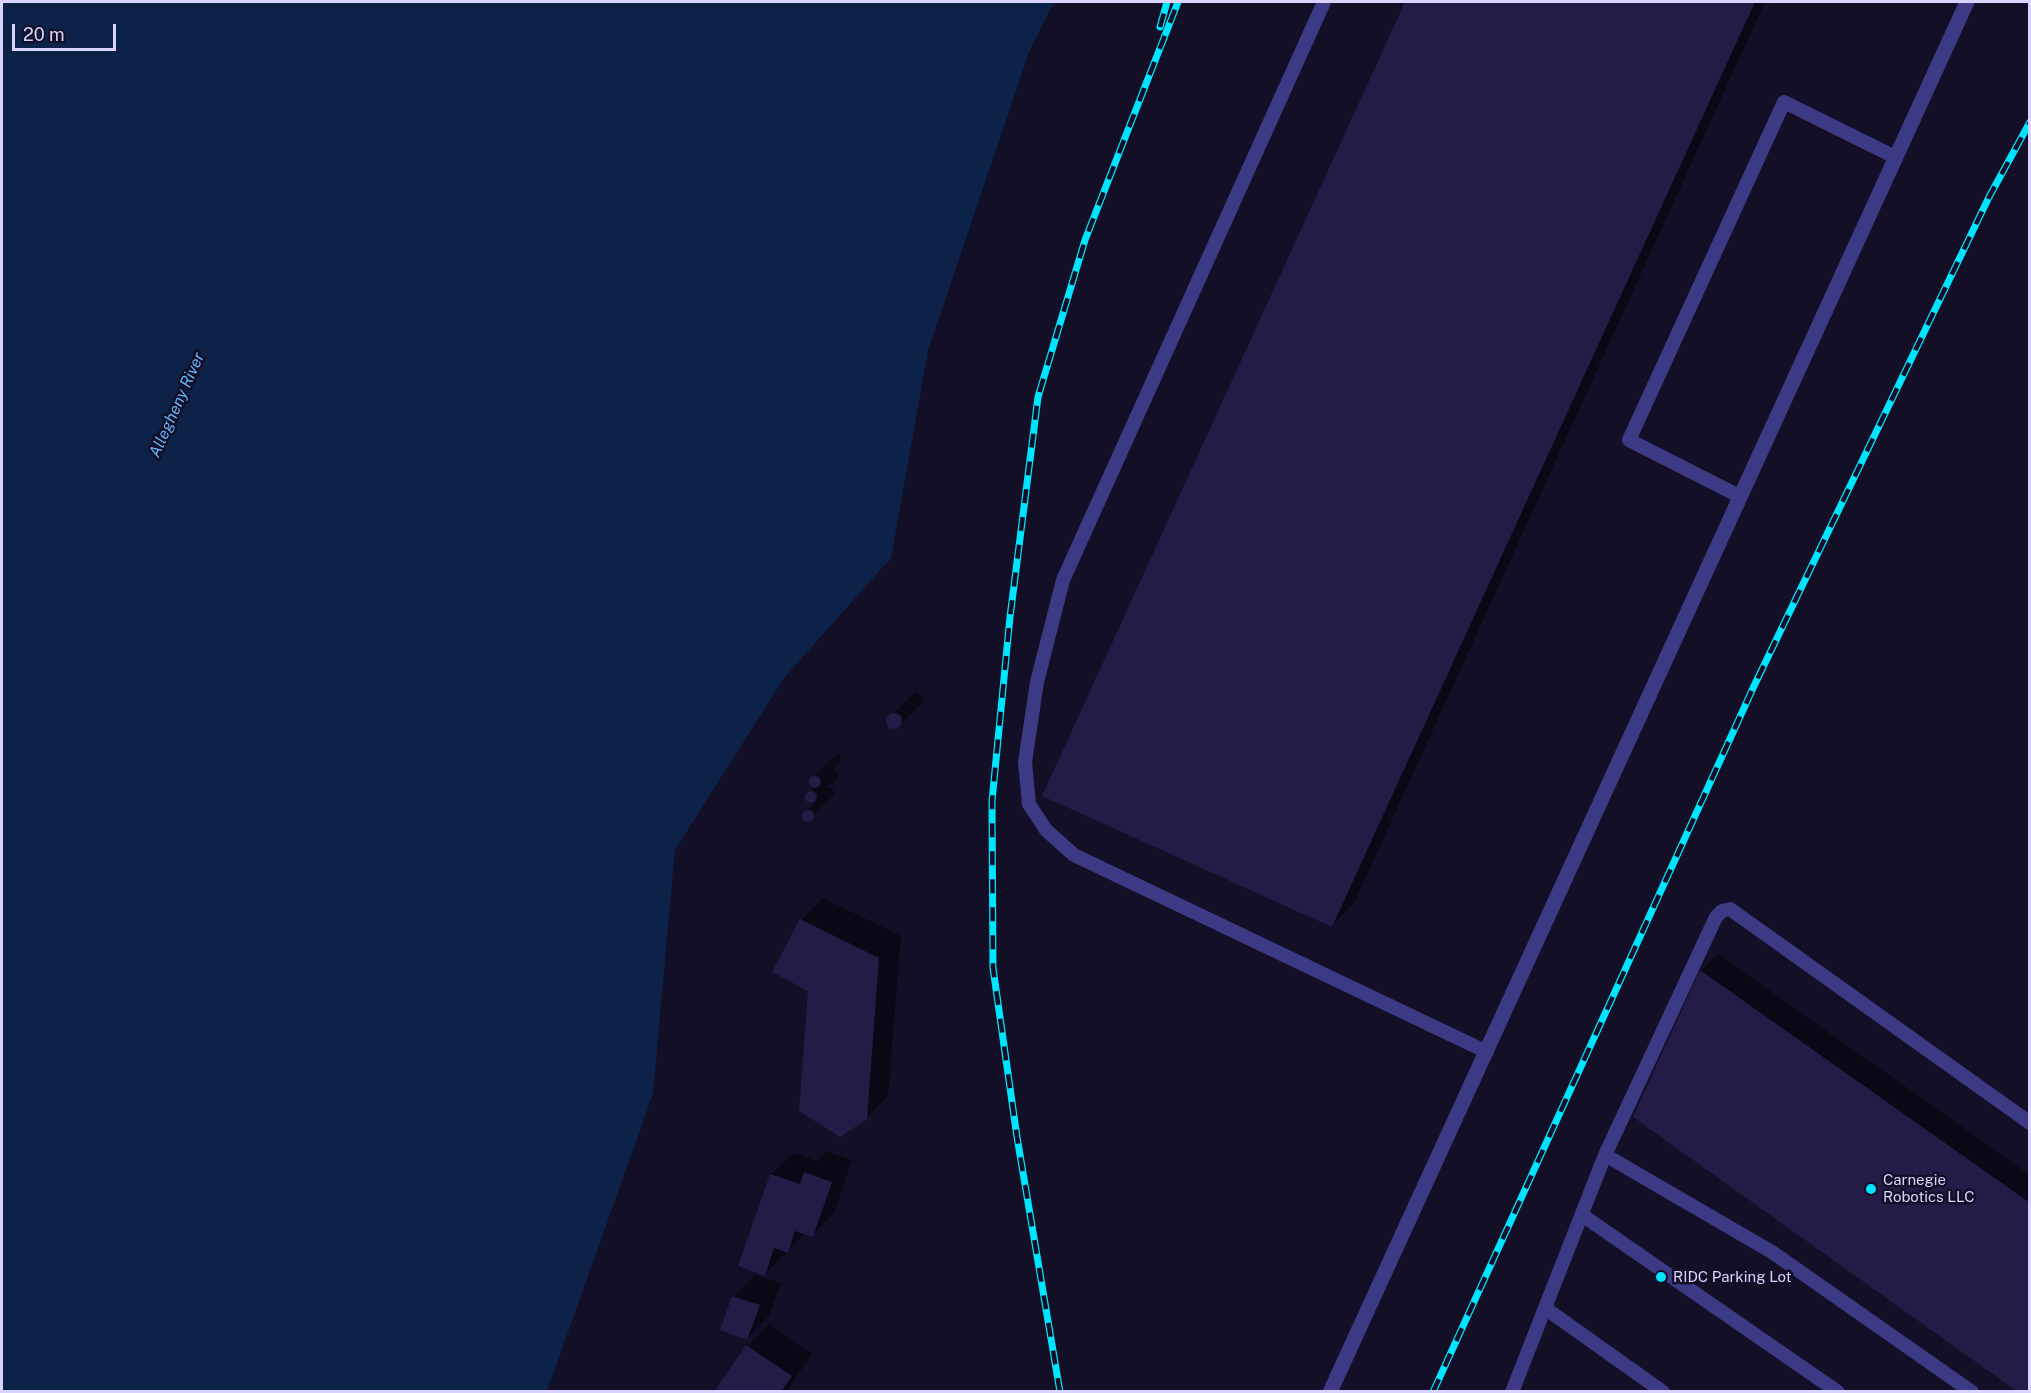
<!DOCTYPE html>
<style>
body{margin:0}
#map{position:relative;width:2031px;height:1393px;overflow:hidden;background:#130f26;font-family:"Public Sans",sans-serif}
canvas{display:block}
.frame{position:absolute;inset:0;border:3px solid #d9d4ff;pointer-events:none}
.scale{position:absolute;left:12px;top:24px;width:104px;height:27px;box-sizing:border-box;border:3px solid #d9d4ff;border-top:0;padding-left:8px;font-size:18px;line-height:21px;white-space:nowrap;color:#d9d4ff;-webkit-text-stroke:4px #130f26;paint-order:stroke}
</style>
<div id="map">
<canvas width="2031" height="1393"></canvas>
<div class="frame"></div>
<div class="scale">20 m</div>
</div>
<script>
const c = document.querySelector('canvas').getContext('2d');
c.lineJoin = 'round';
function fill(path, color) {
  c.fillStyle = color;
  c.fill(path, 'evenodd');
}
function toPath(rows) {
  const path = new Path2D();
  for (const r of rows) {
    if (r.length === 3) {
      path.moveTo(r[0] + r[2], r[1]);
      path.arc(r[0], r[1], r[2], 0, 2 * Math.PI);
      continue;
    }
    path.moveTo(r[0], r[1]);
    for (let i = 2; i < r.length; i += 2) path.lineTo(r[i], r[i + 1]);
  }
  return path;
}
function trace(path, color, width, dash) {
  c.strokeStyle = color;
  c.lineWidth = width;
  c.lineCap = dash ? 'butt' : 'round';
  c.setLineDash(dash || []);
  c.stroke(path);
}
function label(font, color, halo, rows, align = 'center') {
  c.font = font + ' "Public Sans",sans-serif';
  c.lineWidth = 5;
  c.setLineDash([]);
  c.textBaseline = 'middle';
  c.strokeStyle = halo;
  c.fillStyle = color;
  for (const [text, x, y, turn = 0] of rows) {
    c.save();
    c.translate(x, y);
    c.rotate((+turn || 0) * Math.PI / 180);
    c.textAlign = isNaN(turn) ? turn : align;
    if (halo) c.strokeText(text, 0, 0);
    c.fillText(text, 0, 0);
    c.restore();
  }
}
fill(toPath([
 [2,2,1054,2,1029,52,928,351,891,558,784,678,675,850,653,1094,547,1391,2,1391]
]), '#0c2248');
fill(toPath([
 [1406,2,1765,2,1354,903,1332,925,1044,795],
 [915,692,924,698,920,705,898,727,888,724,887,720],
 [839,755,842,760,832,770,838,772,837,779,827,788,832,788,835,794,808,820,803,816,813,804,807,798,815,787,812,786,811,779,833,757],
 [823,898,901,936,888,1096,866,1118,809,990,801,920],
 [1718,954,2030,1175,2030,1392,1635,1117,1701,971],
 [827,1151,852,1160,834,1213,812,1235,806,1233,764,1274,771,1174,793,1153,817,1161],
 [755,1275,781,1283,769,1316,747,1338,722,1329,734,1296],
 [769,1324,812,1354,786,1392,716,1392,748,1346]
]), '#0007');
fill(toPath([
 [1405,2,1755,2,1332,927,1042,796],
 [894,721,8],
 [815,782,6],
 [811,797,6],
 [808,816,6],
 [800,919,879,958,867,1119,840,1137,799,1111,808,991,772,972],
 [1700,970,2030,1203,2030,1392,2018,1392,1633,1117],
 [804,1172,832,1182,813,1237,795,1231,788,1253,774,1248,765,1276,738,1266,770,1174,800,1184],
 [732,1296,760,1305,747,1340,720,1330],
 [746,1345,792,1376,781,1392,714,1392]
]), '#241b47');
trace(toPath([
 [1324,2,1063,580,1037,682,1025,762,1029,804,1046,830,1074,855,1487,1052],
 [1739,496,1629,440,1784,102,1895,157],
 [1605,1155,1716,917,1722,911,1730,909,2030,1123],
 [1582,1215,1838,1392],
 [1545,1308,1663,1392],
 [1512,1392,1605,1155,1772,1252,1972,1392]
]), '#3d3a85', 14);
trace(toPath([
 [1330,1392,1967,2]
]), '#3d3a85', 15);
const rail = toPath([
 [1160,27,1167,2],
 [1060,1392,1017,1137,993,968,992,801,1010,617,1038,397,1085,240,1178,2],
 [1433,1392,1754,686,1989,197,2030,122]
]);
trace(rail, '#00e5ff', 7);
trace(rail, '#130f26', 4.5, [14]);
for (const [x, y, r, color] of [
 [1871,1189,6,"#00e5ff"],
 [1661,1277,6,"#00e5ff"]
]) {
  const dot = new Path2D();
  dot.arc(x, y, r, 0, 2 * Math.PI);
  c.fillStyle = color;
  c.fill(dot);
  trace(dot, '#130f26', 2);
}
label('15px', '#d9d4ff', '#130f26', [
 ["Carnegie",1883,1180],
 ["Robotics LLC",1883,1197],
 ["RIDC Parking Lot",1673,1277]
], 'left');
label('italic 16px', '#62b6ff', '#130f26', [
 ["Allegheny River",177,405,-66]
]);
</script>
